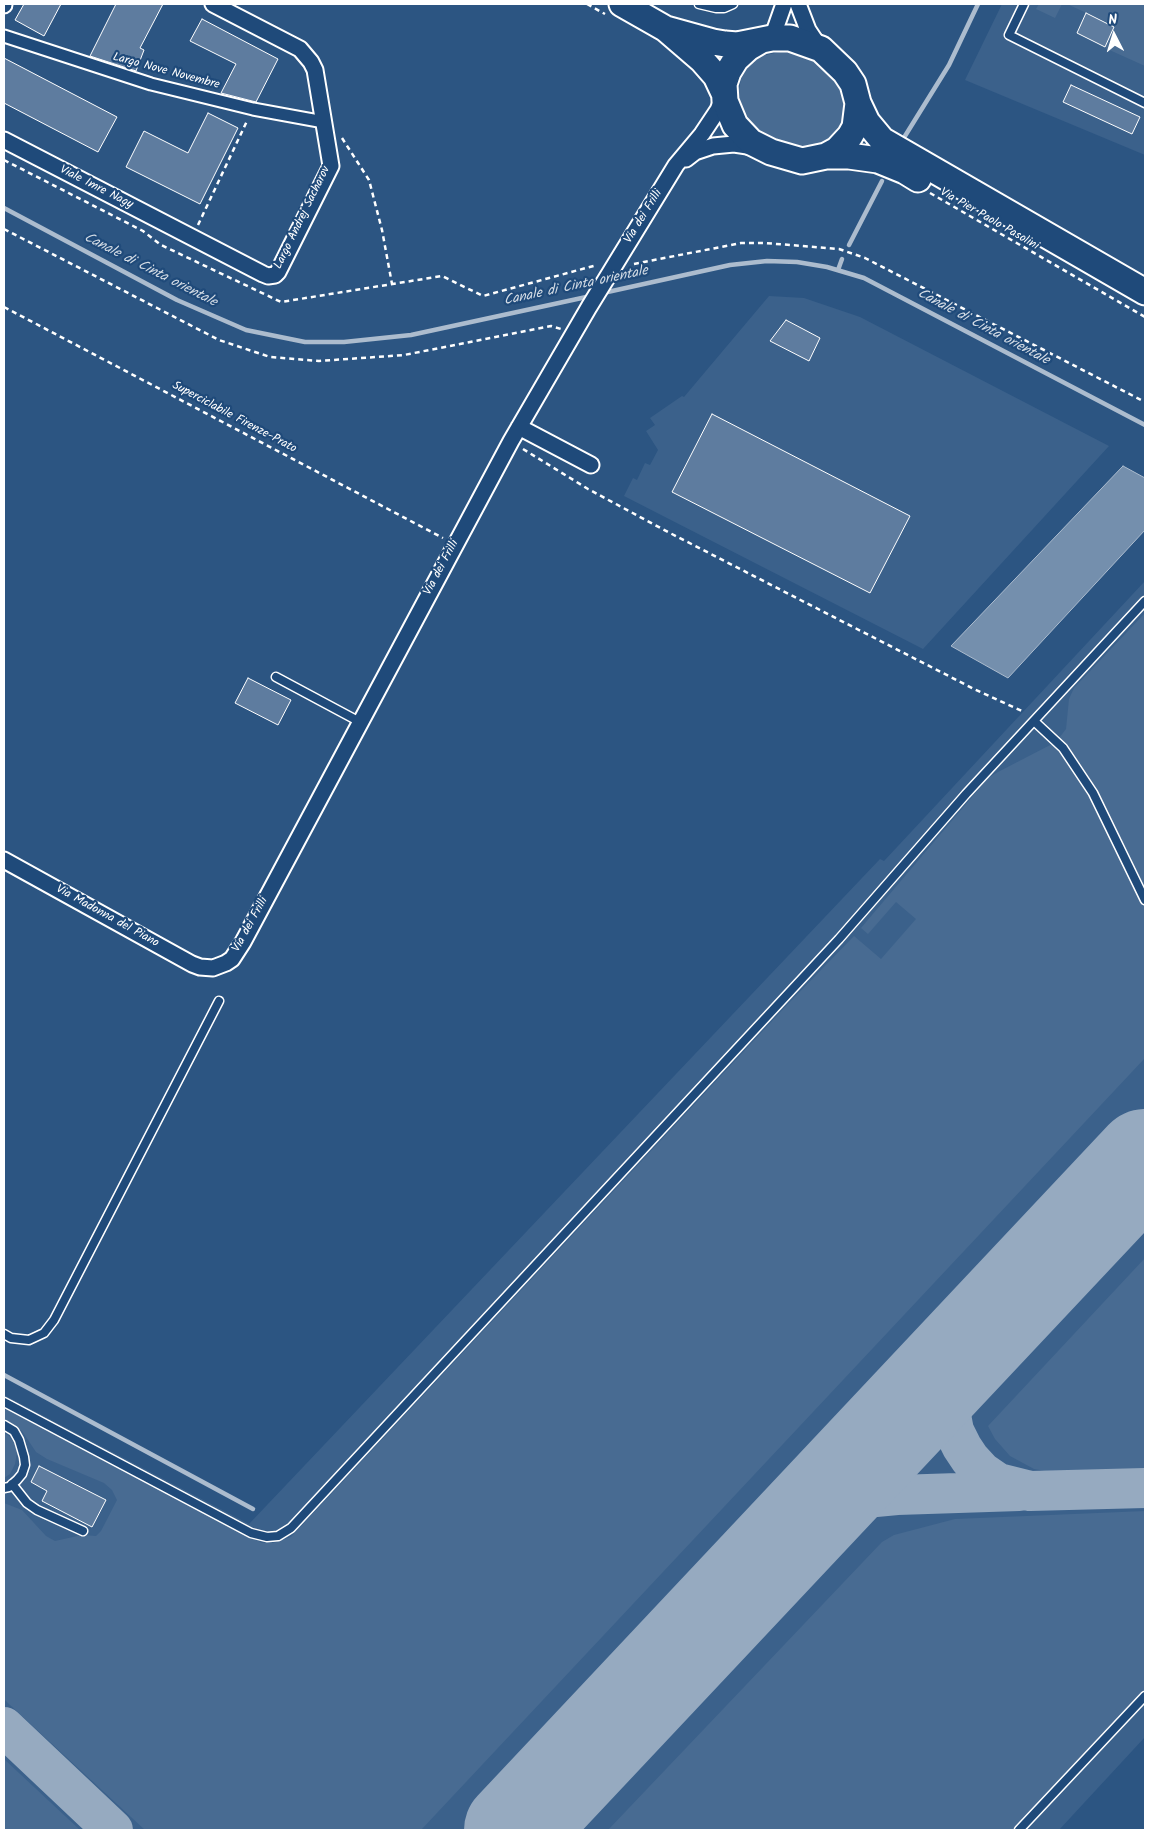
<!DOCTYPE html>
<style>
body{margin:0}
#map{position:relative;width:1149px;height:1834px;overflow:hidden;background:#2c5582;font-family:Kalam,sans-serif}
canvas{display:block}
.frame{position:absolute;inset:0;border:5px solid #fff;pointer-events:none}
.north{position:absolute;left:1089px;top:10px;width:50px;height:50px;-webkit-text-stroke:4px #1f4a7a;paint-order:stroke;rotate:355deg;font-size:14px;font-weight:700;line-height:20px;text-align:center;color:#fff}
.north::after{content:'';display:block;margin:auto;width:18px;height:22px;background:#fff;clip-path:polygon(50% 0,100% 100%,50% 72%,0 100%)}
</style>
<div id="map">
<canvas width="1149" height="1834"></canvas>
<div class="frame"></div>
<div class="north">N</div>
</div>
<script>
const c = document.querySelector('canvas').getContext('2d');
c.lineJoin = 'round';
function fill(path, color) {
  c.fillStyle = color;
  c.fill(path, 'evenodd');
}
function toPath(rows) {
  const path = new Path2D();
  for (const r of rows) {
    path.moveTo(r[0], r[1]);
    for (let i = 2; i < r.length; i += 2) path.lineTo(r[i], r[i + 1]);
  }
  return path;
}
function trace(path, color, width, dash) {
  c.strokeStyle = color;
  c.lineWidth = width;
  c.lineCap = dash ? 'butt' : 'round';
  c.setLineDash(dash || []);
  c.stroke(path);
}
function label(font, color, halo, rows, align = 'center') {
  c.font = font + ' Kalam,sans-serif';
  c.lineWidth = 4.5;
  c.setLineDash([]);
  c.textBaseline = 'middle';
  c.strokeStyle = halo;
  c.fillStyle = color;
  for (const [text, x, y, turn = 0] of rows) {
    c.save();
    c.translate(x, y);
    c.rotate((+turn || 0) * Math.PI / 180);
    c.textAlign = isNaN(turn) ? turn : align;
    if (halo) c.strokeText(text, 0, 0);
    c.fillText(text, 0, 0);
    c.restore();
  }
}
fill(toPath([
 [1002,4,1145,4,1145,155,965,80],
 [769,296,804,298,860,317,1109,446,923,649,624,496,633,478,637,480,645,463,650,465,658,450,646,431,655,425,650,418,682,396,684,397],
 [1145,581,1145,1737,1059,1830,4,1830,4,1395,249,1524,880,859,884,861]
]), '#3b618b');
fill(toPath([
 [1039,4,1062,4,1055,18,1036,9],
 [1067,4,1145,4,1145,66,1105,48,1115,26],
 [784,51,796,53,820,65,833,76,843,95,846,108,843,121,834,135,823,143,812,147,799,147,772,140,761,133,748,119,742,109,738,94,741,79,749,65,761,56],
 [1145,613,1145,1058,421,1830,145,1830,10,1705,4,1699,4,1503,22,1510,46,1536,55,1541,82,1535,96,1536,101,1531,117,1500,112,1490,104,1483,47,1459,36,1452,22,1431,4,1419,4,1408,262,1543,273,1543,291,1537,787,1005,854,936,881,959,916,919,896,902,868,934,861,928,988,778,998,772,1056,742,1066,729,1069,699,1074,688],
 [1145,1258,1145,1469,1045,1471,1034,1469,1010,1456,995,1439,988,1426],
 [4,1433,9,1436,15,1444,17,1452,15,1464,10,1474,4,1478],
 [1145,1511,1145,1689,1013,1830,608,1830,882,1542,894,1535,955,1519],
 [4,1759,80,1830,4,1830]
]), '#486b92');
const water = toPath([
 [1123,466,1145,478,1145,530,1008,678,951,646,1123,466]
]);
fill(water, '#748fad');
trace(water, '#acbcce', 1);
trace(toPath([
 [905,136,949,65,978,4],
 [4,208,177,300,246,330,305,342,344,342,411,335,591,296],
 [849,245,882,181],
 [838,270,842,259],
 [603,293,730,265,767,261,797,262,827,267,864,278,1145,425],
 [4,1375,253,1509]
]), '#acbcce', 4.5);
trace(toPath([
 [961,1354,950,1391,950,1410,954,1431,962,1447,970,1459,982,1472,998,1483,1030,1491,1145,1488],
 [768,1560,822,1516,845,1504,865,1498,897,1495,1019,1491],
 [4,1727,113,1830]
]), '#96aac0', 40);
trace(toPath([
 [514,1830,1145,1159]
]), '#96aac0', 100);
const building = toPath([
 [24,4,61,4,44,36,15,20,24,4],
 [116,4,163,4,140,48,144,50,136,71,90,56,116,4],
 [1086,13,1114,27,1105,47,1077,33,1086,13],
 [202,19,278,59,256,102,221,93,236,64,190,41,202,19],
 [4,58,117,117,98,152,4,103,4,58],
 [1071,85,1140,117,1132,134,1063,102,1071,85],
 [208,113,238,128,200,204,126,167,144,131,188,153,208,113],
 [786,320,820,338,809,361,770,341,786,320],
 [712,414,910,516,870,593,672,492,712,414],
 [248,678,291,700,278,725,235,703,248,678],
 [39,1466,106,1500,92,1527,42,1501,47,1491,31,1482,39,1466]
]);
fill(building, '#5e7c9f');
trace(building, '#fff', 1);
const service = toPath([
 [699,4,716,8,724,8,733,4],
 [1024,4,1009,35,1145,103],
 [276,677,360,722],
 [1034,721,1063,748,1093,793,1145,900],
 [4,1334,11,1338,29,1340,44,1333,54,1320,219,1001],
 [4,1402,251,1533,267,1537,278,1536,291,1528,839,939,966,794,1145,601],
 [4,1425,14,1431,19,1440,24,1457,25,1465,22,1474,17,1480,9,1487,4,1488],
 [12,1484,27,1503,37,1510,83,1531],
 [1019,1830,1145,1696]
]);
const pedestrian = toPath([
 [4,36,151,84,253,109,324,122]
]);
const minor = toPath([
 [798,4,808,30,820,48],
 [4,5,4,4],
 [772,38,784,4],
 [4,140,263,274,268,276,275,275,278,272,331,166,315,70,311,62,300,49,213,4],
 [686,159,695,152,713,146,734,144,754,147],
 [519,427,591,465],
 [4,860,192,964,200,967,213,968,226,963,232,959,243,942,511,441,589,307,676,165,702,134,718,110,724,95]
]);
const primary = toPath([
 [622,4,666,29,702,60,716,76,724,93],
 [666,29,713,42,725,44,737,45,772,38,790,38,821,49,845,72,853,84,858,103,867,122,882,140,1145,292],
 [760,41,748,48,736,59,728,72,724,84,725,101,735,125,751,142,771,152,802,161,826,156,849,156,878,160,905,171,918,179],
 [826,156,837,150,850,136,855,127,858,103]
]);
trace(service, '#fff', 11);
trace(pedestrian, '#fff', 15);
trace(minor, '#fff', 19);
trace(primary, '#fff', 29);
trace(toPath([
 [587,4,605,14],
 [342,138,369,180,382,230,392,284],
 [4,160,143,231,161,245,281,302,442,276,483,296,597,265],
 [930,193,1145,317],
 [198,225,247,121],
 [4,229,219,340,270,357,319,361,404,355,551,326,561,329],
 [634,264,741,243,765,243,839,249,865,258,1145,402],
 [4,307,443,538],
 [523,449,588,489,668,532,974,689,1024,712]
]), '#fff', 2.5, [5, 4]);
trace(service, '#1f4a7a', 8);
trace(pedestrian, '#1f4a7a', 11);
trace(minor, '#1f4a7a', 15);
trace(primary, '#1f4a7a', 25);
label('12px', '#fff', '#1f4a7a', [
 ["Largo Nove Novembre",166,72,15],
 ["Viale Imre Nagy",96,188,27],
 ["Via dei Frilli",644,217,-58],
 ["Largo Andrej Sacharov",303,218,-64],
 ["Via Pier Paolo Pasolini",989,220,30],
 ["Superciclabile Firenze-Prato",234,418,28],
 ["Via dei Frilli",442,568,-62],
 ["Via Madonna del Piano",107,917,29],
 ["Via dei Frilli",251,925,-61]
]);
label('italic 14px', '#d5dde6', '#1f4a7a', [
 ["Canale di Cinta orientale",150,271,27],
 ["Canale di Cinta orientale",576,287,-12],
 ["Canale di Cinta orientale",983,328,28]
]);
</script>
